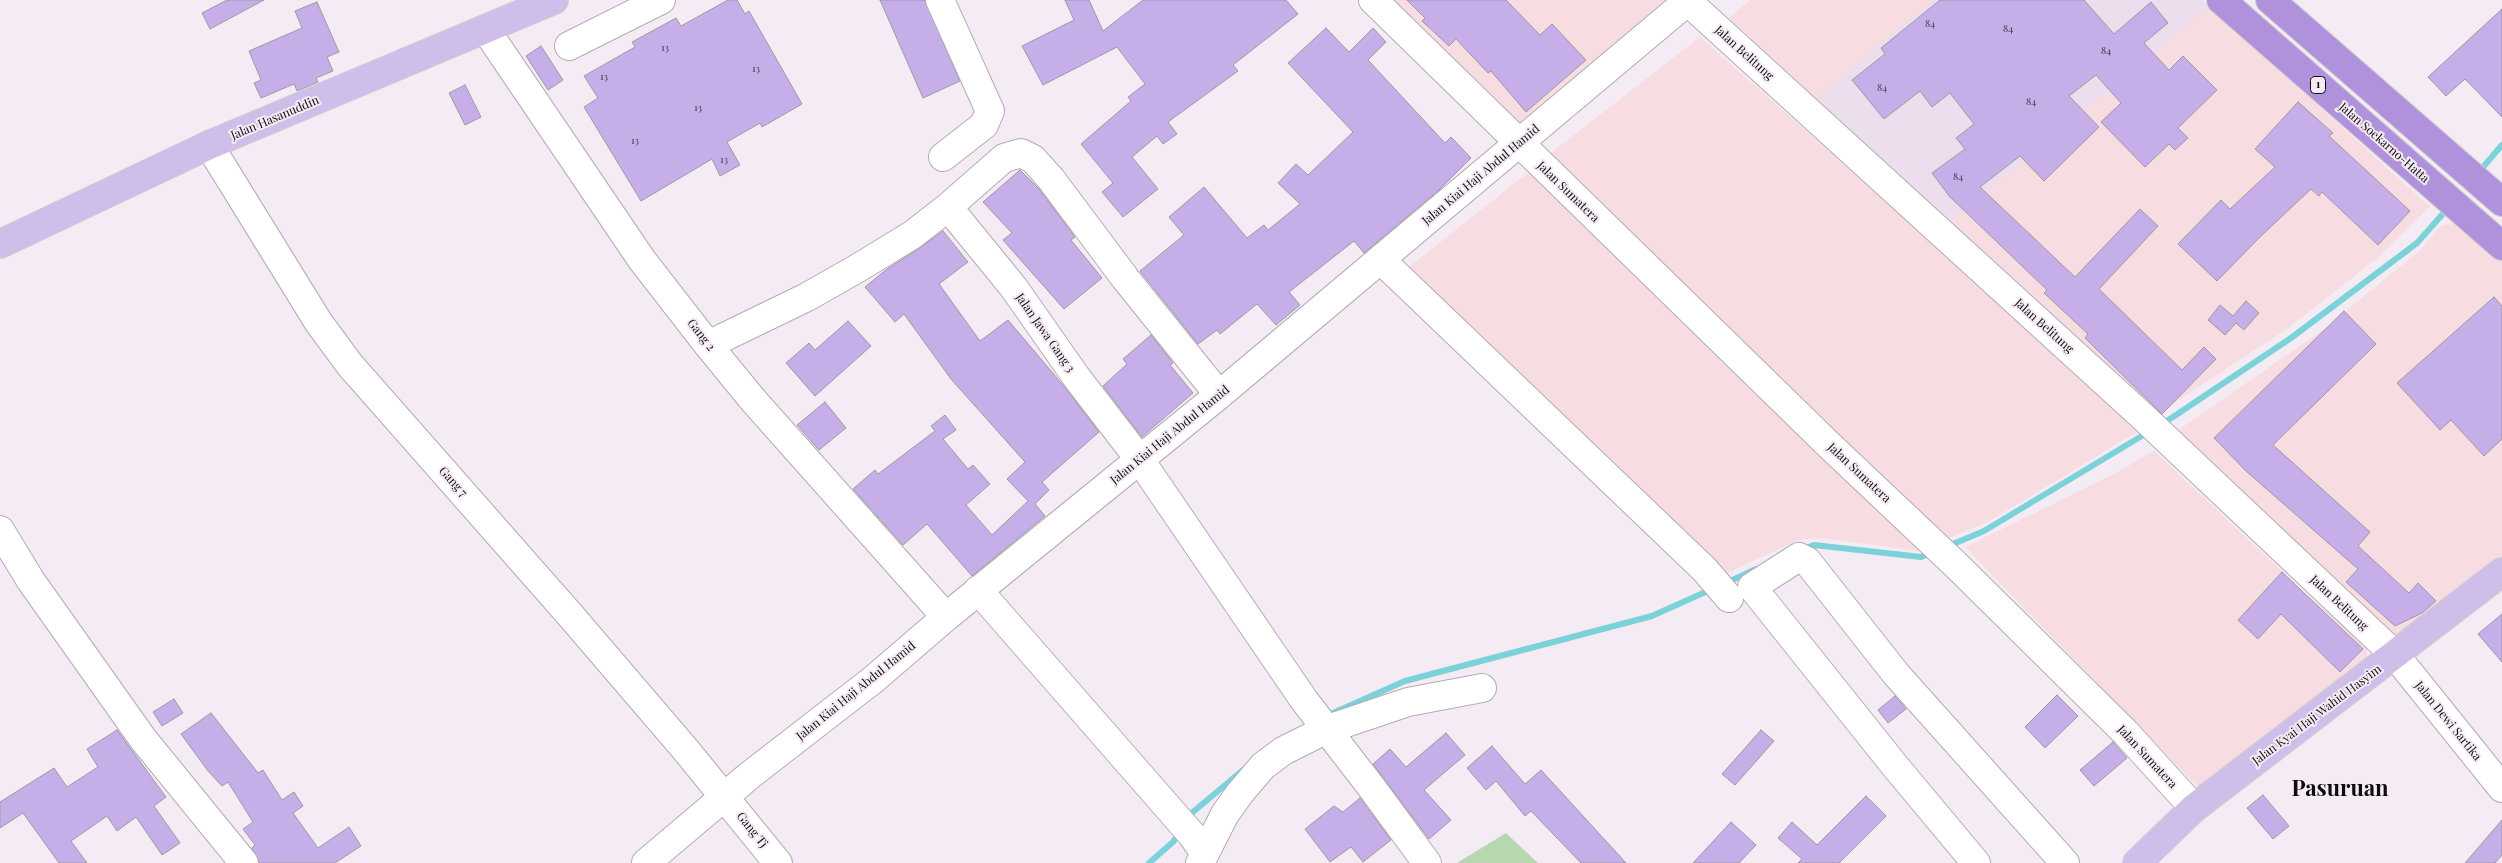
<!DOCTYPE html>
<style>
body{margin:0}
canvas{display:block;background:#f4ebf4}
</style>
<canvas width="2502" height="863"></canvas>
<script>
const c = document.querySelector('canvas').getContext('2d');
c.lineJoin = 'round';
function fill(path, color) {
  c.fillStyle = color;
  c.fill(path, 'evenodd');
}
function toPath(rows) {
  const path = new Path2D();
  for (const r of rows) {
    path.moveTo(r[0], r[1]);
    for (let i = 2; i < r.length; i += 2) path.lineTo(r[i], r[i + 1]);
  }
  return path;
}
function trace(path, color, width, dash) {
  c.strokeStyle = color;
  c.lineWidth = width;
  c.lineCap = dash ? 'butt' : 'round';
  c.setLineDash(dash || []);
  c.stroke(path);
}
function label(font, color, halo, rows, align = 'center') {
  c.font = font + ' "Playfair Display",serif';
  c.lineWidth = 4;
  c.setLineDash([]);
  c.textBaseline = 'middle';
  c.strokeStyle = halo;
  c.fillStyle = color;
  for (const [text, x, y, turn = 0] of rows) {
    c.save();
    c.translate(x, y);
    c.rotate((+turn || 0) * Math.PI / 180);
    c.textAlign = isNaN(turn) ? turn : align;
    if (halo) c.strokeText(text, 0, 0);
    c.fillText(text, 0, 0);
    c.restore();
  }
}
fill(toPath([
 [1387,0,1666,0,1686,17,1531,143],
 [1750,0,2202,0,2430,207,2375,260,2287,329,2158,414,1729,18],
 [1700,37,2142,429,1988,522,1941,541,1547,156],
 [1530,171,1926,547,1919,551,1823,538,1799,540,1718,577,1404,271],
 [2458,223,2502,260,2502,563,2405,638,2385,630,2177,431,2320,332,2418,252,2442,225],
 [2154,451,2303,591,2367,647,2367,662,2203,792,1965,547,2114,474]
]), '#f7dde2');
fill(toPath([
 [1933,0,2202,0,2210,7,1949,222,1815,98]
]), '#ecdeec');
fill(toPath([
 [1506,833,1538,863,1457,863]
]), '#b7d7b1');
trace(toPath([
 [2478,173,2502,145],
 [2161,425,2291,338,2417,243,2449,207],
 [1946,547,1984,531,2150,431],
 [1802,550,1814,545,1921,557,1932,552],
 [1726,583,1756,569],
 [1324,717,1405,681,1652,616,1712,589],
 [1188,820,1193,812,1243,770],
 [1149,863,1173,842,1181,830]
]), '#7bd2d8', 6);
const building = toPath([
 [227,0,264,0,210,29,202,13,227,0],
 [728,0,737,0,745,14,749,11,802,104,762,127,760,123,727,142,740,165,720,176,712,159,641,201,584,107,598,98,584,76,635,47,632,42,676,18,681,26,728,0],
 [880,0,925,0,960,81,923,98,880,0],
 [1065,0,1089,0,1103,31,1143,0,1286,0,1298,14,1233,65,1238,71,1168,122,1177,134,1163,144,1157,136,1132,157,1158,189,1123,217,1102,192,1113,183,1081,144,1131,101,1128,97,1145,84,1117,47,1043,85,1022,46,1074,20,1065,0],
 [1407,0,1506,0,1540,35,1552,24,1586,60,1526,112,1491,71,1488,73,1456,39,1449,46,1422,21,1425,18,1407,0],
 [1940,0,2084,0,2114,34,2151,2,2168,23,2144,43,2169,70,2183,56,2217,90,2178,128,2188,138,2175,150,2169,144,2145,167,2101,122,2121,103,2096,75,2069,96,2099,127,2044,181,2020,156,1980,187,2075,277,2140,209,2158,226,2099,289,2182,370,2204,347,2216,359,2162,414,2085,338,2088,334,2044,293,2047,290,1950,197,1932,173,1965,149,1956,138,1974,124,1950,93,1932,107,1920,91,1884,119,1852,80,1885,54,1881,48,1940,0],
 [317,2,339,52,327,57,333,71,316,78,318,82,297,91,294,84,261,98,254,83,261,80,249,51,302,28,295,11,317,2],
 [2502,9,2502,117,2465,79,2446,96,2428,77,2502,9],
 [1326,28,1349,52,1373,28,1386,42,1368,60,1445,143,1451,137,1471,158,1439,190,1364,253,1354,241,1289,292,1300,305,1276,325,1257,304,1220,334,1217,330,1198,344,1140,271,1184,235,1169,217,1204,187,1247,238,1264,225,1268,230,1300,204,1278,183,1296,164,1308,175,1353,132,1288,63,1326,28],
 [541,46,563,80,548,90,526,56,541,46],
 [465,85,481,117,465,125,449,93,465,85],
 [2298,102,2333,133,2329,136,2410,211,2378,245,2322,192,2319,196,2311,189,2260,237,2217,281,2178,244,2221,200,2230,209,2275,167,2255,149,2298,102],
 [1020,170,1039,189,1075,237,1071,240,1102,278,1064,309,1003,240,1012,233,983,202,1020,170],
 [943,231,968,262,939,284,980,341,1008,320,1062,384,1099,432,1042,482,1049,490,1035,504,1045,516,972,576,927,524,903,545,853,489,875,470,878,474,935,431,931,426,945,415,956,430,943,439,968,469,973,465,990,484,966,505,992,535,1028,501,1007,479,1025,462,951,379,904,314,895,322,865,287,887,269,920,248,943,231],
 [2494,297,2502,306,2502,439,2484,456,2451,420,2440,430,2397,383,2494,297],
 [2246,301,2259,313,2244,330,2236,323,2225,335,2208,320,2220,305,2233,316,2246,301],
 [2344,311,2376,344,2273,445,2370,532,2358,546,2409,593,2418,583,2436,601,2422,613,2395,626,2346,582,2358,569,2246,471,2214,438,2344,311],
 [848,321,871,346,815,396,786,363,809,343,815,350,848,321],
 [1151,335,1173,363,1170,365,1193,393,1142,437,1103,386,1127,364,1123,359,1151,335],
 [825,402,846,428,819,450,797,425,825,402],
 [2282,572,2363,649,2340,672,2281,614,2258,639,2238,620,2282,572],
 [2502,614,2502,662,2478,634,2502,614],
 [2057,695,2078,716,2045,748,2025,727,2057,695],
 [1895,696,1906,709,1888,723,1878,710,1895,696],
 [174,699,183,713,162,726,153,712,174,699],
 [211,713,258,773,263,770,282,800,294,792,303,806,293,813,318,848,349,827,361,846,335,863,259,863,252,848,255,845,243,829,253,822,228,782,222,786,208,771,181,734,211,713],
 [117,730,166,797,154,806,180,843,162,855,136,817,117,831,107,816,71,841,87,863,59,863,23,813,0,828,0,802,54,768,67,787,98,767,87,749,117,730],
 [1761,730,1774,741,1735,785,1722,774,1761,730],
 [1446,733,1465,755,1424,790,1451,820,1429,839,1373,764,1390,749,1406,767,1446,733],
 [2113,742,2127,758,2094,786,2080,770,2113,742],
 [1492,746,1525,784,1541,770,1626,863,1581,863,1531,811,1525,816,1496,781,1486,790,1467,768,1492,746],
 [2263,795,2289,826,2273,839,2247,808,2263,795],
 [1866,796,1886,816,1839,863,1798,863,1802,859,1778,838,1792,822,1817,845,1866,796],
 [1360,798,1391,840,1363,862,1351,847,1330,862,1305,829,1334,806,1343,812,1360,798],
 [2502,820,2502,855,2495,863,2465,863,2502,820],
 [1731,822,1756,845,1739,863,1693,863,1731,822]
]);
fill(building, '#c6afe9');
trace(building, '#9d99a3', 1);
const minor = toPath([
 [940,0,990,111,984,125,943,157],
 [1373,0,1829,445,1956,565,2126,733,2194,808],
 [1686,0,2141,415,2395,655,2502,788],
 [486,30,642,260,708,345,753,400,946,617],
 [569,46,661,0],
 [209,145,319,323,350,365,571,616,685,749,778,863],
 [948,207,1014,288,1077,378,1140,460,1304,700,1372,788,1427,863],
 [1381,260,1705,570,1729,598],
 [708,345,807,297,858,268,912,235,948,207,1004,158,1021,153,1033,159,1051,179,1125,278,1219,395],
 [0,530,31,581,143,739,244,863],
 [978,590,1192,835,1204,852],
 [646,863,750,775,874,679,946,617,1219,395,1689,0],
 [1200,863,1225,814,1240,793,1263,766,1283,751,1325,730,1408,702,1482,688],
 [1976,863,1895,766,1752,587,1799,557,1807,561,1896,674,2065,863]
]);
const major = toPath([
 [0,244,209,145,554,0],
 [2137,863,2194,808,2502,572]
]);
const highway = toPath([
 [2221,0,2502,246],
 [2270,0,2502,202]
]);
trace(minor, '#b4acb5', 30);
trace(major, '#cfcecf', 30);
trace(highway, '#cfcecf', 30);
trace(minor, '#fff', 28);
trace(major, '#d0beea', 28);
trace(highway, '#b092dc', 28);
label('10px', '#3d3546', null, [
 ["84",1930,24],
 ["84",2008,29],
 ["13",665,48],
 ["84",2106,51],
 ["13",756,69],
 ["13",604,77],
 ["84",1882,88],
 ["84",2031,102],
 ["13",698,108],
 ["13",635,141],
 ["13",724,160],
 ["84",1958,177]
]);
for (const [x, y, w] of [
 [2318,85,15]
]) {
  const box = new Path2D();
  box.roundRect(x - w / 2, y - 8.5, w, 17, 4);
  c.fillStyle = '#f4ebf4';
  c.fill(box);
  trace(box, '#0f0c0f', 1);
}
label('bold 11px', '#0f0c0f', null, [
 ["1",2318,85]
]);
label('12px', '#0f0c0f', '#f4ebf4', [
 ["Jalan Belitung",1744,53,42],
 ["Jalan Hasanuddin",275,118,-23],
 ["Jalan Soekarno-Hatta",2384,143,41],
 ["Jalan Kiai Haji Abdul Hamid",1481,175,-40],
 ["Jalan Sumatera",1568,192,44],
 ["Jalan Belitung",2044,326,42],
 ["Jalan Jawa Gang 3",1045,333,55],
 ["Gang 2",701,335,52],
 ["Jalan Kiai Haji Abdul Hamid",1170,435,-39],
 ["Jalan Sumatera",1859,473,43],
 ["Gang 7",453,482,48],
 ["Jalan Belitung",2339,603,43],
 ["Jalan Kiai Haji Abdul Hamid",856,691,-39],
 ["Jalan Kyai Haji Wahid Hasyim",2317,715,-37],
 ["Jalan Dewi Sartika",2448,721,51],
 ["Jalan Sumatera",2147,757,47],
 ["Gang Tj",752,830,51]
]);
label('bold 22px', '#0f0c0f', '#f4ebf4', [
 ["Pasuruan",2340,789]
]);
</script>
